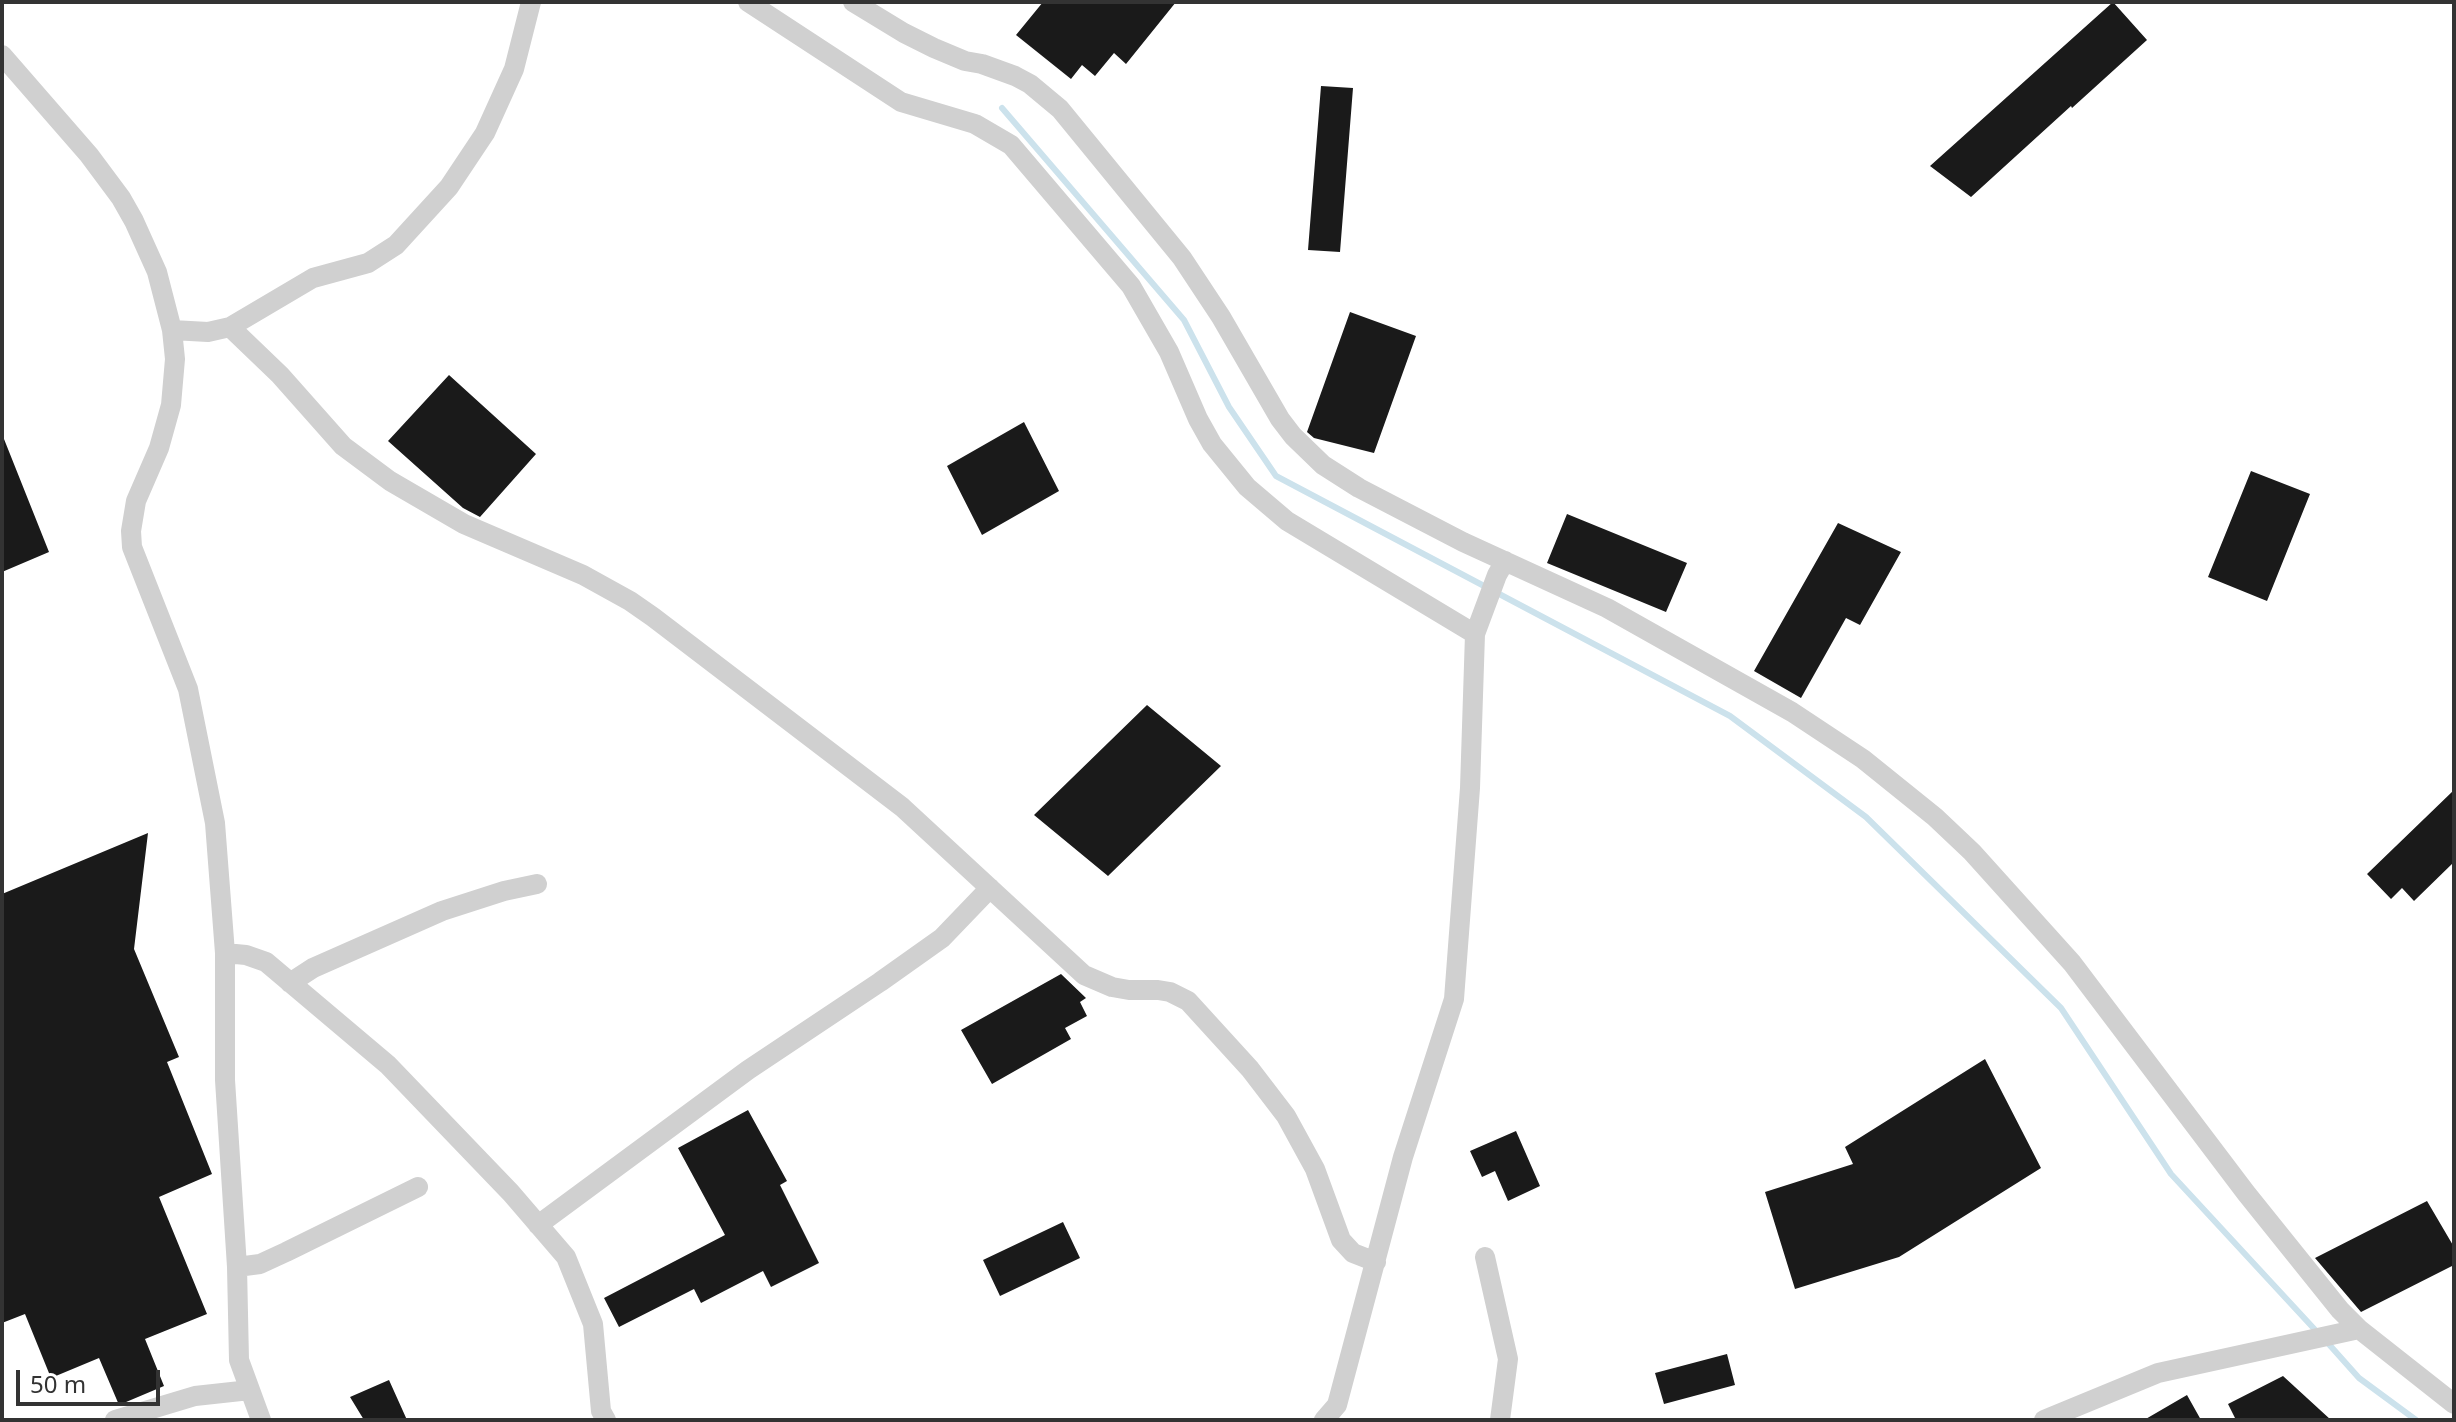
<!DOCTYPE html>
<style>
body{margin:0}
#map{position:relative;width:2456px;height:1422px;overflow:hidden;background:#fff;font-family:"Noto Sans",sans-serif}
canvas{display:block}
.frame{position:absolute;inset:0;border:4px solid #333;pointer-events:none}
.scale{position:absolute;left:16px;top:1370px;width:144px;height:36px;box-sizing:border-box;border:4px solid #333;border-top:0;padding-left:10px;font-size:24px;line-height:28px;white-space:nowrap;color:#333;-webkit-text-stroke:6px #fff;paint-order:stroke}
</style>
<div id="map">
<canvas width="2456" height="1422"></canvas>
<div class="frame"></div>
<div class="scale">50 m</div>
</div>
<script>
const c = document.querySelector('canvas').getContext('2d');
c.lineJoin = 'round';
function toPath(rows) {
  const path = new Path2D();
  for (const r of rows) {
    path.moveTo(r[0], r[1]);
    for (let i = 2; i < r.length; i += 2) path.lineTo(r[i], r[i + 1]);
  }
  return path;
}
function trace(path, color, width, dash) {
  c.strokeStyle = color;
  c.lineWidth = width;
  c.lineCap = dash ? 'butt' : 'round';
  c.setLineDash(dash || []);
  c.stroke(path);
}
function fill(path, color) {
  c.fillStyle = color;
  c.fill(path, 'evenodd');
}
trace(toPath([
 [1002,108,1184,320,1229,407,1276,476,1730,716,1866,817,2061,1008,2171,1174,2318,1333],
 [2326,1341,2359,1378,2416,1420]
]), '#cce2ec', 6);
fill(toPath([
 [1043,2,1176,2,1126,64,1114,53,1095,76,1082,65,1071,79,1016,35],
 [2113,2,2147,40,2072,108,2071,106,1971,197,1930,166],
 [1321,86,1353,88,1340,252,1308,250],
 [1350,312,1416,336,1374,453,1314,438,1307,432],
 [449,375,536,454,480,517,463,508,388,441],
 [1024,422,1059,491,982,535,947,466],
 [2,434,49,552,2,572],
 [2251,471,2310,494,2267,601,2208,577],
 [1567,514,1687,563,1666,612,1547,563],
 [1838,523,1901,552,1860,625,1846,618,1801,698,1754,671],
 [1147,705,1221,766,1108,876,1034,815],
 [2454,790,2454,862,2414,901,2402,888,2391,899,2367,874],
 [148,833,134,949,179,1057,167,1062,212,1174,159,1197,207,1314,145,1339,164,1386,119,1405,99,1358,51,1378,25,1314,2,1323,2,894],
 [1061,974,1086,998,1080,1002,1087,1016,1065,1028,1071,1039,992,1084,961,1030],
 [1985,1059,2041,1168,1899,1257,1795,1289,1765,1192,1853,1164,1845,1147],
 [748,1110,787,1181,780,1185,819,1263,771,1287,763,1271,701,1303,694,1289,619,1327,604,1298,725,1235,678,1148],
 [1516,1131,1540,1186,1508,1201,1495,1171,1482,1177,1470,1151],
 [2427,1201,2454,1247,2454,1265,2361,1312,2315,1258],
 [1063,1222,1080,1258,1000,1296,983,1260],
 [1727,1354,1735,1385,1664,1404,1655,1373],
 [2283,1376,2331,1420,2236,1420,2228,1404],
 [389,1380,407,1420,364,1420,350,1397],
 [2187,1395,2201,1420,2144,1420]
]), '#1a1a1a');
trace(toPath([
 [748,2,901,102,975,124,1011,145,1131,286,1169,352,1198,419,1212,444,1247,487,1287,521,1475,634],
 [853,2,904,33,934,48,965,61,982,64,1015,76,1030,84,1060,109,1182,258,1221,317,1280,419,1293,436,1323,465,1359,488,1463,542,1607,608,1792,712,1863,759,1935,817,1972,852,2072,963,2246,1193,2340,1310,2359,1329],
 [2,55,89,155,121,198,134,221,157,272,172,330,175,359,171,405,159,448,136,501,131,531,132,547,188,689,215,823,225,953,225,1080,237,1267,239,1360,261,1420],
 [230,327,280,375,343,446,390,481,464,524,583,575,630,601,653,617,902,807,1084,975,1112,987,1129,990,1158,990,1170,992,1188,1001,1250,1069,1286,1116,1315,1169,1341,1240,1353,1253,1376,1262],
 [172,330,208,332,230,327,313,278,368,263,396,245,449,187,485,133,514,69,531,2],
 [225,953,246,955,266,962,388,1065,511,1193,566,1257,593,1324,601,1411,606,1420],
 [290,983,313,968,442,911,504,891,537,884],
 [538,1225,748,1070,880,982,942,938,990,888],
 [1485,1257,1508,1359,1500,1420],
 [237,1267,260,1264,286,1252,418,1187],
 [115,1420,195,1396,250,1390],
 [1324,1420,1337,1405,1403,1157,1454,999,1470,788,1475,634,1497,575,1505,561],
 [2044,1420,2158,1373,2359,1329,2454,1404]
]), '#d0d0d0', 20);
</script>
